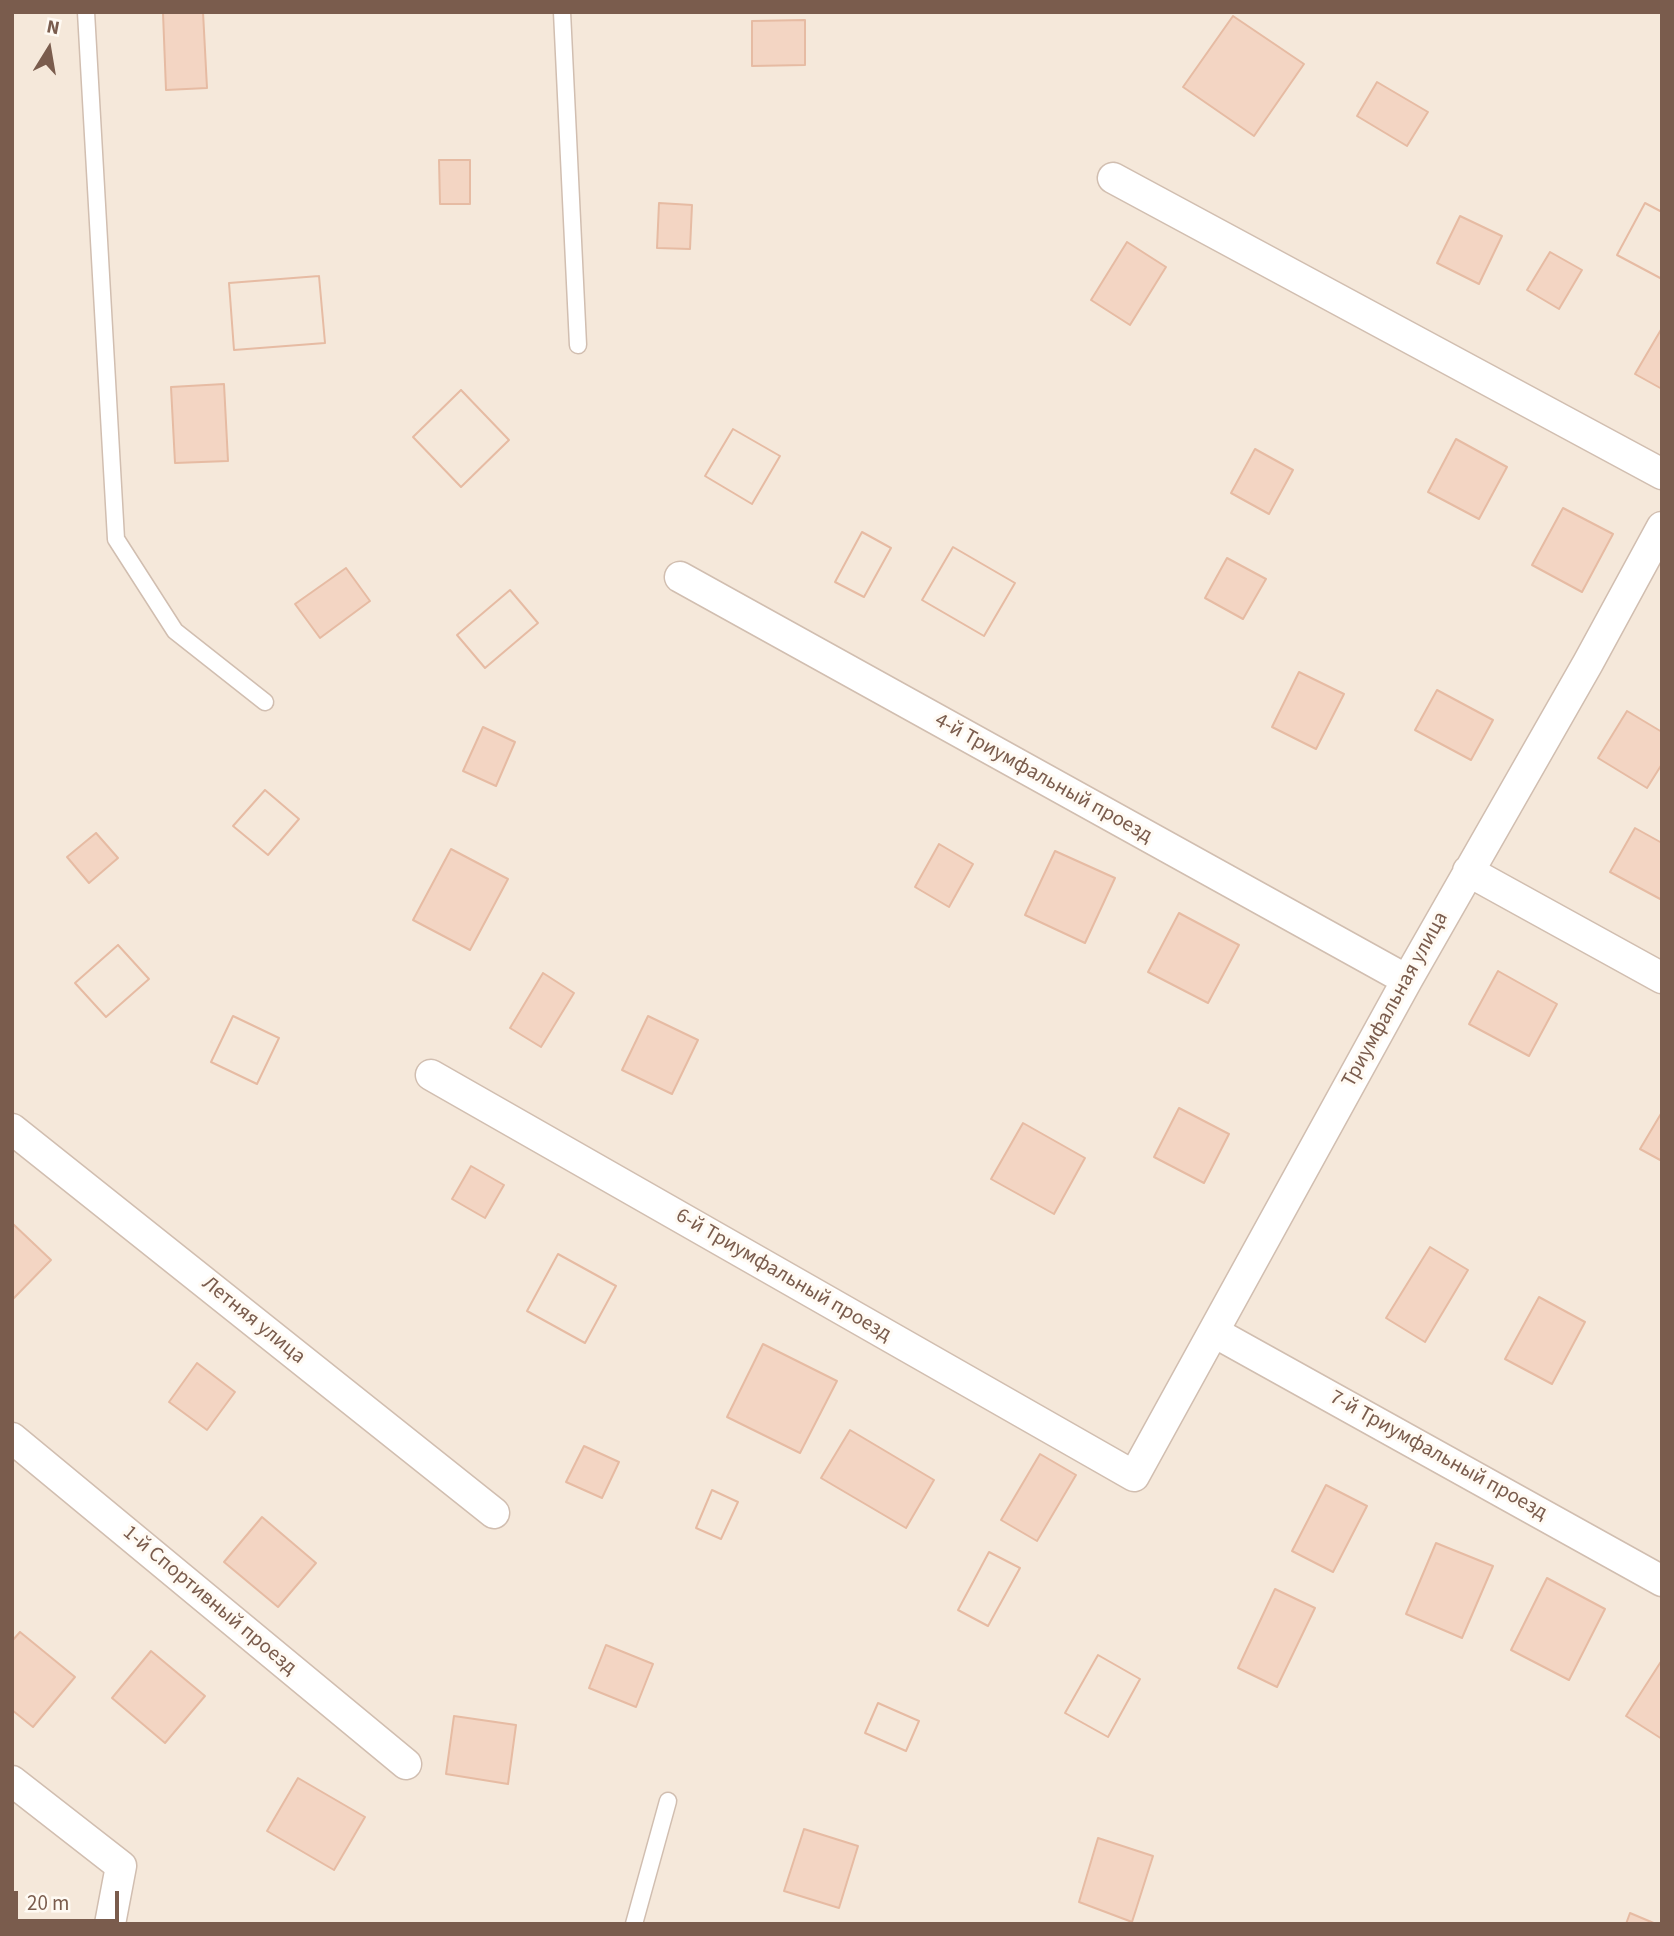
<!DOCTYPE html>
<meta charset="utf-8">
<style>
body{margin:0}
#map{position:relative;width:1674px;height:1936px;overflow:hidden;background:#fdf6ec;font-family:"Source Sans 3",sans-serif}
canvas{display:block}
.frame{position:absolute;inset:0;border:14px solid #7a5c4d;pointer-events:none}
.north{position:absolute;left:14px;top:14px;width:70px;height:70px;-webkit-text-stroke:5px #fffaf3;paint-order:stroke;rotate:11deg;font-size:19px;font-weight:700;line-height:28px;text-align:center;color:#7a5c4d}
.north::after{content:'';display:block;margin:auto;width:24px;height:32px;background:#7a5c4d;clip-path:polygon(50% 0,100% 100%,50% 72%,0 100%)}
.scale{position:absolute;left:14px;top:1891px;width:105px;height:32px;box-sizing:border-box;border:4px solid #7a5c4d;border-top:0;padding-left:9px;font-size:21px;line-height:24px;white-space:nowrap;color:#7a5c4d;-webkit-text-stroke:5px #fffaf3;paint-order:stroke}
</style>
<div id="map">
<canvas width="1674" height="1936"></canvas>
<div class="frame"></div>
<div class="north">N</div>
<div class="scale">20 m</div>
</div>
<script>
const c = document.querySelector('canvas').getContext('2d');
c.lineJoin = 'round';
function fill(path, color) {
  c.fillStyle = color;
  c.fill(path, 'evenodd');
}
function toPath(rows) {
  const path = new Path2D();
  for (const r of rows) {
    path.moveTo(r[0], r[1]);
    for (let i = 2; i < r.length; i += 2) path.lineTo(r[i], r[i + 1]);
  }
  return path;
}
function trace(path, color, width, dash) {
  c.strokeStyle = color;
  c.lineWidth = width;
  c.lineCap = dash ? 'butt' : 'round';
  c.setLineDash(dash || []);
  c.stroke(path);
}
function label(font, color, halo, rows, align = 'center') {
  c.font = font + ' "Source Sans 3",sans-serif';
  c.lineWidth = 6;
  c.setLineDash([]);
  c.textBaseline = 'middle';
  c.strokeStyle = halo;
  c.fillStyle = color;
  for (const [text, x, y, turn = 0] of rows) {
    c.save();
    c.translate(x, y);
    c.rotate((+turn || 0) * Math.PI / 180);
    c.textAlign = isNaN(turn) ? turn : align;
    if (halo) c.strokeText(text, 0, 0);
    c.fillText(text, 0, 0);
    c.restore();
  }
}
fill(toPath([
 [12,12,1662,12,1662,1924,12,1924]
]), '#f5e8da');
const building = toPath([
 [203,12,207,88,166,90,163,13,203,12],
 [1233,16,1304,64,1254,136,1183,87,1233,16],
 [805,20,805,65,752,66,752,21,805,20],
 [1377,82,1428,112,1407,146,1357,116,1377,82],
 [439,160,470,160,470,204,440,204,439,160],
 [659,203,692,205,690,249,657,248,659,203],
 [1645,203,1662,212,1662,279,1617,255,1645,203],
 [1645,203,1662,212,1662,279,1617,255,1645,203],
 [1460,216,1502,236,1479,284,1437,263,1460,216],
 [1127,242,1166,267,1130,325,1091,300,1127,242],
 [1550,252,1582,270,1559,309,1527,290,1550,252],
 [319,276,325,343,234,350,229,283,319,276],
 [319,276,325,343,234,350,229,283,319,276],
 [1662,328,1662,389,1635,374,1662,328],
 [224,384,228,461,175,463,171,387,224,384],
 [461,390,509,440,461,487,413,437,461,390],
 [461,390,509,440,461,487,413,437,461,390],
 [733,429,780,456,752,504,705,476,733,429],
 [733,429,780,456,752,504,705,476,733,429],
 [1456,439,1507,467,1479,519,1428,492,1456,439],
 [1255,449,1293,470,1269,514,1231,493,1255,449],
 [1563,508,1613,534,1582,592,1532,565,1563,508],
 [862,532,891,548,864,597,835,582,862,532],
 [862,532,891,548,864,597,835,582,862,532],
 [953,547,1015,583,984,636,922,600,953,547],
 [953,547,1015,583,984,636,922,600,953,547],
 [1227,558,1266,579,1243,619,1205,598,1227,558],
 [346,568,370,601,320,638,295,604,346,568],
 [510,590,538,623,485,668,457,635,510,590],
 [510,590,538,623,485,668,457,635,510,590],
 [1299,672,1344,694,1316,749,1272,727,1299,672],
 [1437,690,1493,720,1471,760,1415,730,1437,690],
 [1627,711,1662,732,1662,764,1647,788,1598,758,1627,711],
 [483,727,515,742,496,786,463,771,483,727],
 [265,790,299,819,268,855,233,826,265,790],
 [265,790,299,819,268,855,233,826,265,790],
 [1635,828,1662,843,1662,900,1610,872,1635,828],
 [96,833,118,858,89,883,67,857,96,833],
 [939,844,973,864,949,907,915,887,939,844],
 [451,849,508,879,470,950,413,920,451,849],
 [1055,851,1115,878,1085,943,1025,915,1055,851],
 [1179,913,1239,945,1208,1003,1148,972,1179,913],
 [118,945,149,979,106,1017,75,983,118,945],
 [118,945,149,979,106,1017,75,983,118,945],
 [1498,971,1557,1004,1529,1056,1469,1024,1498,971],
 [543,973,574,993,541,1047,510,1028,543,973],
 [233,1016,279,1038,257,1084,211,1062,233,1016],
 [233,1016,279,1038,257,1084,211,1062,233,1016],
 [648,1016,698,1040,672,1094,622,1070,648,1016],
 [1179,1108,1229,1134,1204,1183,1154,1157,1179,1108],
 [1662,1112,1662,1161,1640,1149,1662,1112],
 [1023,1123,1085,1158,1054,1214,991,1179,1023,1123],
 [471,1166,504,1185,485,1218,452,1199,471,1166],
 [12,1223,51,1260,12,1300,12,1223],
 [1430,1247,1468,1270,1425,1342,1386,1318,1430,1247],
 [558,1254,616,1286,585,1343,527,1311,558,1254],
 [558,1254,616,1286,585,1343,527,1311,558,1254],
 [1539,1297,1585,1322,1552,1384,1505,1359,1539,1297],
 [763,1344,837,1381,800,1453,727,1417,763,1344],
 [197,1363,235,1392,207,1430,169,1402,197,1363],
 [850,1430,934,1480,906,1528,821,1478,850,1430],
 [584,1446,619,1462,602,1498,566,1482,584,1446],
 [1040,1454,1076,1475,1037,1541,1001,1520,1040,1454],
 [1326,1485,1367,1506,1333,1572,1292,1551,1326,1485],
 [712,1490,738,1502,721,1539,696,1528,712,1490],
 [712,1490,738,1502,721,1539,696,1528,712,1490],
 [262,1517,316,1563,278,1607,224,1562,262,1517],
 [1436,1543,1493,1566,1462,1638,1406,1614,1436,1543],
 [989,1552,1020,1568,988,1626,958,1610,989,1552],
 [989,1552,1020,1568,988,1626,958,1610,989,1552],
 [1547,1578,1605,1609,1569,1680,1511,1650,1547,1578],
 [1275,1589,1315,1608,1277,1687,1238,1668,1275,1589],
 [20,1632,75,1677,33,1727,12,1710,12,1641,20,1632],
 [606,1645,653,1664,636,1707,589,1688,606,1645],
 [151,1651,205,1696,165,1743,112,1698,151,1651],
 [1098,1655,1140,1679,1108,1737,1065,1713,1098,1655],
 [1098,1655,1140,1679,1108,1737,1065,1713,1098,1655],
 [1662,1660,1662,1739,1626,1716,1662,1660],
 [878,1703,919,1721,906,1751,865,1733,878,1703],
 [878,1703,919,1721,906,1751,865,1733,878,1703],
 [454,1716,516,1725,508,1784,446,1774,454,1716],
 [298,1778,365,1817,334,1870,267,1831,298,1778],
 [804,1829,858,1846,839,1908,784,1891,804,1829],
 [1098,1838,1153,1856,1132,1922,1079,1902,1098,1838],
 [1630,1913,1656,1924,1626,1924,1630,1913]
]);
fill(building, '#f3d5c3');
trace(building, '#e6bba3', 2);
const lane = toPath([
 [86,12,116,539,175,631,265,702],
 [562,12,578,345],
 [634,1924,668,1801]
]);
const street = toPath([
 [1113,178,1662,474],
 [680,577,1407,980],
 [1468,871,1662,978],
 [431,1075,1134,1476,1407,980,1588,663,1662,527],
 [12,1129,494,1513],
 [1214,1332,1662,1581],
 [12,1438,406,1764],
 [12,1781,121,1866,110,1924]
]);
trace(lane, '#d1beb0', 19);
trace(street, '#d1beb0', 33);
trace(lane, '#fff', 16);
trace(street, '#fff', 30);
label('21px', '#7a5c4d', '#fffaf3', [
 ["4-й Триумфальный проезд",1043,779,29],
 ["Триумфальная улица",1396,1000,-61],
 ["6-й Триумфальный проезд",783,1276,30],
 ["Летняя улица",253,1321,39],
 ["7-й Триумфальный проезд",1438,1456,29],
 ["1-й Спортивный проезд",209,1601,40]
]);
</script>
